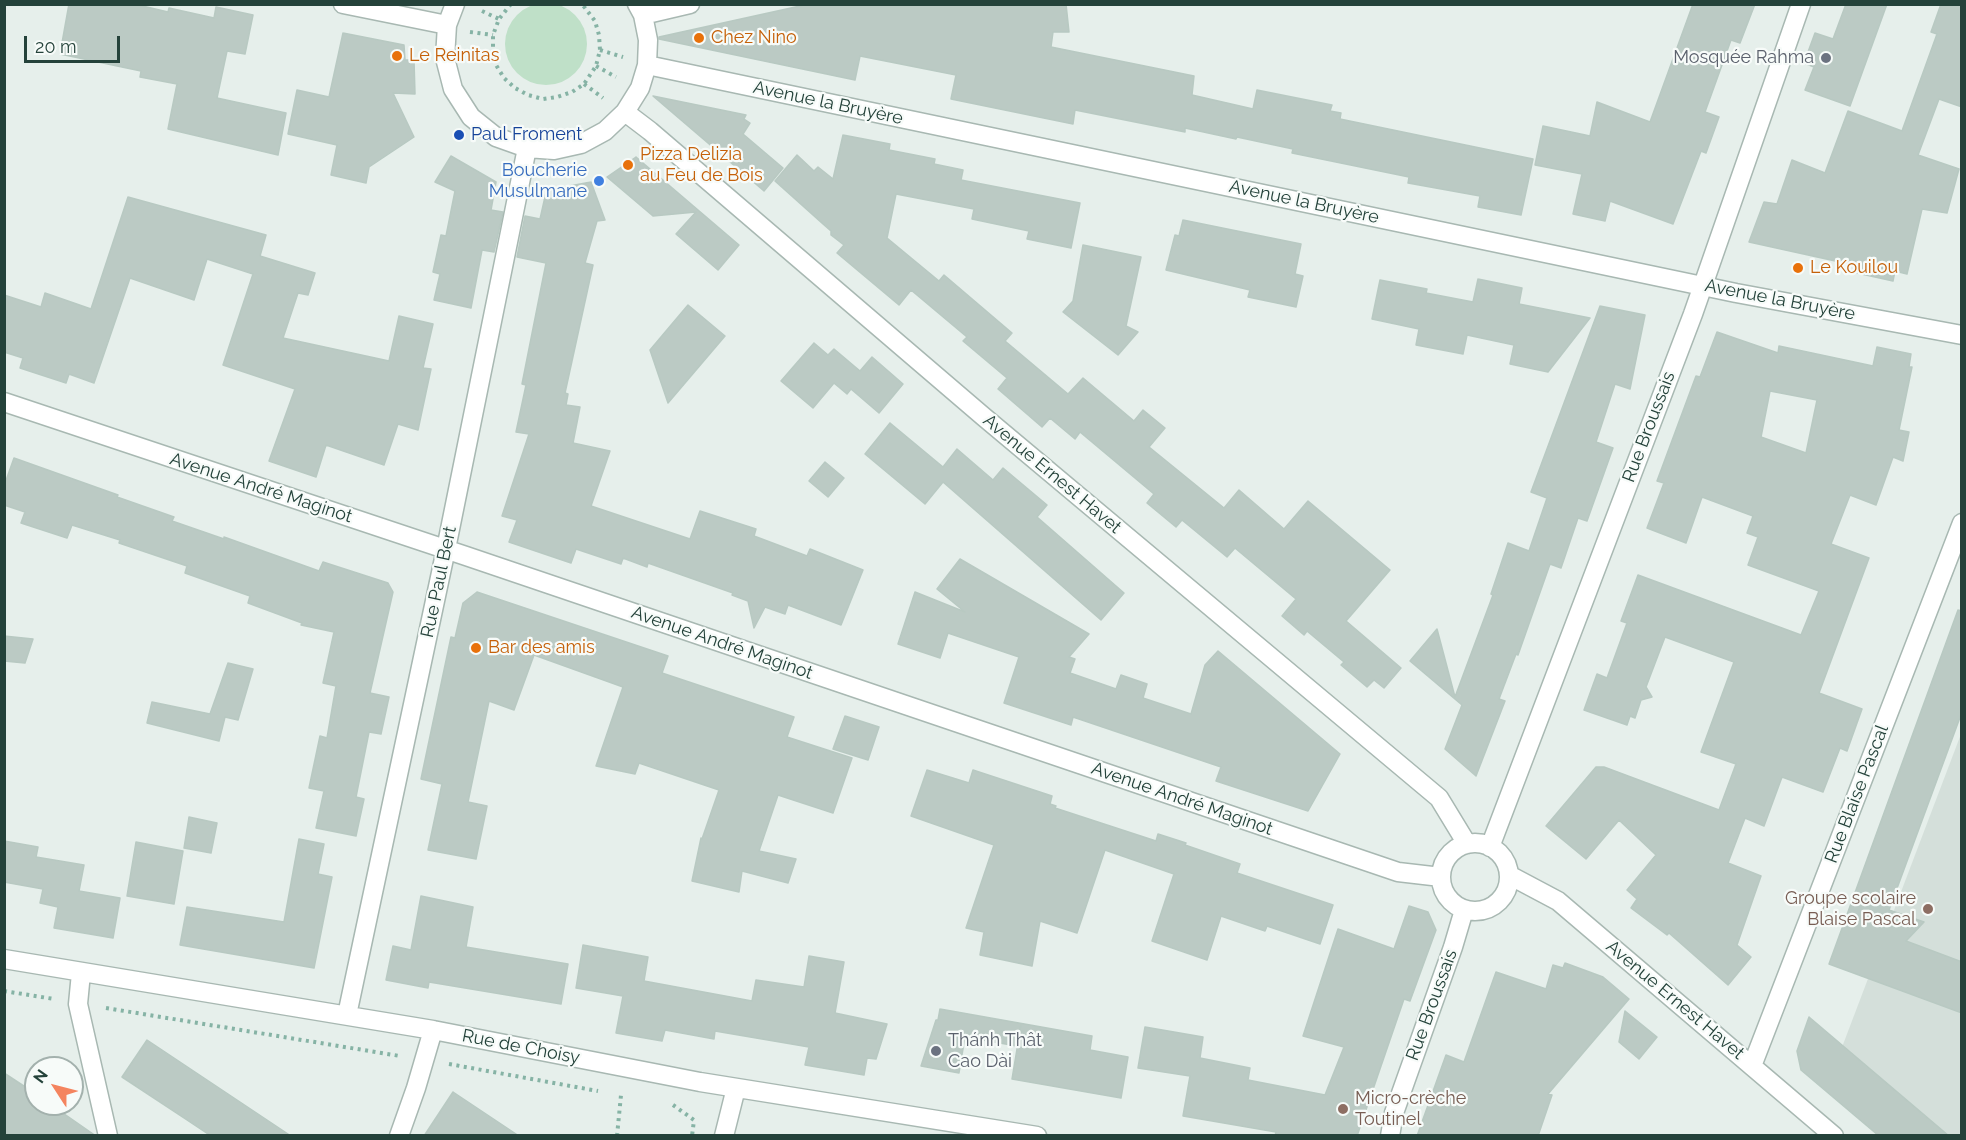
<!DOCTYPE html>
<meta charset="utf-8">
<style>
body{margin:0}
#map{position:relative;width:1966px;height:1140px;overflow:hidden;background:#e6efeb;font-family:Raleway,sans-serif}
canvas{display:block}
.frame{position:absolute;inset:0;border:6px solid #24423a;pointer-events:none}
.north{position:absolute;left:24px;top:1056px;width:60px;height:60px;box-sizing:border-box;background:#f7fbf9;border:2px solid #a3b1ad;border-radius:50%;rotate:306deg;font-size:16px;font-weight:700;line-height:24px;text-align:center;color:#24423a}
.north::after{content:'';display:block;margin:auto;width:21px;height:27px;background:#f4845f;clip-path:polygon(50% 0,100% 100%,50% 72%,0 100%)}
.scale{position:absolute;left:24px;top:36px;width:96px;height:27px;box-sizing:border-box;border:3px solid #24423a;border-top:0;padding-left:8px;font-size:18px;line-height:21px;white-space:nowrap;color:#24423a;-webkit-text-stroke:4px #f7fbf9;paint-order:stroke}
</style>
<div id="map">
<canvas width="1966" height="1140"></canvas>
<div class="frame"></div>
<div class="north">N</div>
<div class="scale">20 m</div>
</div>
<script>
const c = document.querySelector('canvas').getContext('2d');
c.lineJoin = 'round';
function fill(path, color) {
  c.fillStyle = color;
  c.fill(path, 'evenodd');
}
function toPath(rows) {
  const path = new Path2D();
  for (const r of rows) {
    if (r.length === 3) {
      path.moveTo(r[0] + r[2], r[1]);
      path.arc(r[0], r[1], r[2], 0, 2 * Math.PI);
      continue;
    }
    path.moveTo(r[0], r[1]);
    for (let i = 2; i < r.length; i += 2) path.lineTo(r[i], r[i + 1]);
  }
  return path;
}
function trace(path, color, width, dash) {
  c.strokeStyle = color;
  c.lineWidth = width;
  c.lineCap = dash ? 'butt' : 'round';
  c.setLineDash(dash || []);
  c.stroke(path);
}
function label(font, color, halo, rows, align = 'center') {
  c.font = font + ' Raleway,sans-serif';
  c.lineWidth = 4.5;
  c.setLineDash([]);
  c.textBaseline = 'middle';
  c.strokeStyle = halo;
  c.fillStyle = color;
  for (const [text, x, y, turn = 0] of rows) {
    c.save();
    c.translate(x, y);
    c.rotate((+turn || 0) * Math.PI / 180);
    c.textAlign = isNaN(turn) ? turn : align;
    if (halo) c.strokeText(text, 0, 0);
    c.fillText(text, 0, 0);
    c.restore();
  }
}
fill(toPath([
 [1961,734,1961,1135,1885,1135,1828,1084]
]), '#d4dfda');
fill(toPath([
 [546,44,41]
]), '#bfe0c8');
const building = toPath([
 [69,4,134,4,168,12,169,8,214,18,216,7,253,15,245,54,227,51,217,98,286,113,278,155,168,129,177,84,140,77,141,71,60,54,69,4],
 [809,4,1066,4,1069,32,1053,32,1051,47,1194,76,1192,95,1253,109,1257,90,1332,105,1330,111,1341,113,1340,119,1533,159,1521,215,1478,207,1480,196,1408,183,1409,177,1292,153,1293,149,1237,137,1236,139,1185,128,1185,132,1075,110,1073,124,951,99,956,75,860,56,855,80,659,39,659,37,809,4],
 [1693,4,1755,4,1740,43,1731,40,1705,112,1719,117,1706,153,1701,151,1673,224,1610,201,1605,221,1573,214,1582,174,1535,165,1543,126,1590,136,1597,102,1650,122,1693,4],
 [1846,4,1887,4,1850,106,1805,90,1814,67,1804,63,1815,33,1833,39,1846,4],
 [1941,4,1962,4,1962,107,1939,99,1918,155,1959,169,1947,213,1922,209,1907,274,1895,271,1893,281,1857,273,1858,266,1749,242,1764,202,1777,204,1792,160,1825,173,1848,111,1902,131,1937,34,1931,32,1941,4],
 [343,33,404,45,405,60,414,60,415,94,393,93,414,137,369,167,366,183,331,175,337,145,288,134,297,90,329,97,343,33],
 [653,96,746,115,744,119,750,123,743,134,783,168,764,191,653,96],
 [843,135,890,144,889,150,935,159,934,164,963,170,961,180,1080,203,1071,248,1027,239,1029,231,972,219,974,209,896,194,887,238,939,281,944,275,1012,333,1005,341,1068,394,1083,378,1134,421,1143,410,1165,428,1149,447,1224,508,1239,490,1284,529,1308,501,1390,570,1346,621,1401,668,1384,688,1374,680,1367,687,1341,665,1344,662,1307,631,1304,635,1282,616,1296,599,1235,548,1227,557,1182,520,1176,527,1147,503,1154,494,1080,432,1075,439,1050,418,1042,427,998,389,1007,378,963,341,967,337,911,290,899,305,837,253,844,245,831,235,831,231,823,224,775,181,797,155,814,171,818,167,833,179,843,135],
 [451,156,496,182,491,210,503,212,494,252,482,250,471,308,434,300,440,274,433,272,441,235,446,236,455,191,435,182,451,156],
 [636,157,739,245,718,270,676,234,696,212,653,216,607,177,636,157],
 [591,182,605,220,597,221,585,263,593,265,565,393,568,394,566,405,580,407,573,443,610,451,591,506,690,539,700,511,756,529,754,536,807,556,810,549,863,570,841,625,788,605,785,614,765,607,754,628,748,601,732,595,733,593,648,563,647,567,623,558,621,564,576,549,571,563,509,542,517,520,502,516,529,434,516,432,526,385,522,384,546,263,517,257,525,216,540,219,547,188,564,187,591,182],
 [128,197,266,235,260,256,315,273,308,295,298,293,283,338,389,361,399,316,433,324,423,368,431,369,418,430,398,424,384,465,326,445,316,477,269,461,295,389,223,365,253,274,207,259,194,300,130,278,94,383,69,374,66,383,20,368,23,358,4,352,4,295,41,307,45,293,91,309,128,197],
 [1183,220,1301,244,1295,274,1303,276,1296,307,1248,297,1250,290,1166,270,1175,235,1179,236,1183,220],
 [1083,245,1141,257,1126,326,1138,332,1118,355,1063,312,1073,301,1083,245],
 [1478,279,1522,288,1519,304,1590,318,1548,372,1510,364,1514,345,1467,335,1463,354,1416,345,1419,329,1372,319,1380,280,1427,289,1426,293,1473,302,1478,279],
 [688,305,725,336,668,403,650,350,688,305],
 [1600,306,1645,315,1630,389,1615,384,1596,442,1613,448,1587,521,1578,518,1561,568,1550,564,1518,655,1516,654,1499,699,1505,701,1476,776,1445,749,1462,705,1410,661,1437,629,1455,697,1493,595,1491,594,1508,543,1529,551,1547,498,1531,492,1600,306],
 [1717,332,1778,353,1779,346,1873,366,1877,347,1911,354,1909,367,1912,367,1899,430,1909,432,1903,461,1893,457,1876,505,1850,495,1831,544,1869,558,1819,693,1862,709,1847,751,1840,748,1823,792,1782,777,1764,826,1745,818,1728,863,1761,876,1737,945,1751,957,1728,985,1669,933,1667,935,1631,908,1637,899,1627,890,1656,855,1619,820,1586,859,1546,826,1596,767,1604,767,1719,810,1736,764,1701,752,1734,662,1665,637,1646,687,1652,697,1641,700,1635,718,1630,716,1627,725,1584,710,1597,674,1607,678,1627,623,1621,621,1638,575,1801,635,1819,591,1748,565,1758,537,1747,533,1753,516,1702,497,1686,543,1647,528,1664,483,1657,481,1696,376,1700,377,1717,332],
 [1770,391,1817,400,1806,453,1761,437,1770,391],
 [814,343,828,355,834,349,860,371,872,357,903,384,879,413,851,389,847,394,834,383,813,408,781,381,814,343],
 [890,423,943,467,957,449,993,480,1003,468,1047,505,1037,517,1124,593,1101,620,943,482,925,504,865,454,890,423],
 [14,458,118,495,117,497,174,517,172,521,224,539,224,537,319,571,323,562,388,583,393,592,370,693,389,697,381,734,369,732,356,797,364,799,356,836,316,828,324,791,309,788,320,736,327,738,336,686,323,683,334,632,301,625,302,623,248,603,250,596,185,573,187,566,119,543,120,540,72,525,67,538,21,523,25,512,4,505,4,486,14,458],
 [825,462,844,478,828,497,809,481,825,462],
 [960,559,1089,634,1069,657,1075,659,1070,673,1116,689,1121,675,1147,684,1143,698,1191,714,1205,665,1218,651,1340,754,1308,811,1216,781,1221,767,1073,717,1071,725,1004,703,1019,657,948,633,940,658,898,644,915,592,965,612,937,589,960,559],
 [477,592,668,656,662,673,794,717,787,737,852,758,833,813,778,795,759,851,796,859,788,883,742,871,739,892,692,881,701,838,702,839,719,790,639,763,635,774,596,766,623,687,534,655,514,710,489,701,468,802,487,806,476,859,428,850,442,784,421,779,451,637,455,638,463,603,477,592],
 [1958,610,1962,611,1962,712,1889,910,1924,922,1906,941,1962,962,1962,1013,1829,964,1958,610],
 [4,636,33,639,25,663,4,661,4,636],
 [228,663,253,669,238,720,225,717,219,741,147,723,152,702,210,714,228,663],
 [845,716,879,727,868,760,833,749,845,716],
 [927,770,969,783,973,770,1052,796,1050,804,1056,806,1055,808,1156,841,1158,834,1186,843,1185,845,1240,864,1237,873,1333,905,1320,944,1267,926,1265,931,1221,916,1207,960,1152,941,1174,874,1105,850,1077,933,1040,921,1032,966,980,955,984,932,966,928,994,845,911,816,927,770],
 [189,817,217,823,211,853,184,848,189,817],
 [299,839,324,844,318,874,332,877,314,968,180,945,187,907,284,922,299,839],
 [4,841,38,847,36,857,84,865,79,891,120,898,113,938,54,928,58,907,40,903,43,889,4,882,4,841],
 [136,842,183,851,174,904,127,896,136,842],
 [421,896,473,907,466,947,568,964,561,1004,429,982,428,988,386,980,393,946,411,950,421,896],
 [1409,906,1428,912,1436,930,1410,1001,1404,999,1357,1136,1275,1136,1276,1132,1183,1116,1190,1076,1138,1068,1145,1027,1203,1037,1200,1058,1250,1068,1248,1080,1325,1095,1344,1047,1303,1036,1338,929,1394,949,1409,906],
 [583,945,648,957,644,981,752,1001,756,980,804,987,809,956,844,962,835,1013,887,1024,876,1059,867,1058,864,1075,805,1065,809,1047,715,1031,714,1039,665,1030,662,1041,616,1033,623,996,576,988,583,945],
 [1565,963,1603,977,1629,999,1548,1094,1552,1095,1538,1136,1417,1136,1446,1055,1464,1062,1496,972,1546,989,1553,965,1563,968,1565,963],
 [940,1009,1092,1036,1090,1050,1128,1057,1121,1098,1012,1079,1021,1025,1017,1046,965,1037,959,1073,921,1066,936,1020,938,1020,940,1009],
 [1625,1011,1657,1037,1639,1059,1619,1042,1625,1011],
 [1809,1017,1949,1136,1879,1136,1801,1070,1797,1051,1809,1017],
 [147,1040,291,1136,211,1136,187,1120,122,1077,147,1040],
 [4,1073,36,1094,36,1104,50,1104,96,1136,4,1136,4,1073],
 [453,1092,519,1136,424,1136,453,1092]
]);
fill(building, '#bbcac4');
trace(building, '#b8c9c2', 1.5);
const minor = toPath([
 [343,4,447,25],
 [455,4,447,25,445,58,453,89,471,117,496,137,527,148,554,150,581,144,605,131,625,112,640,88,647,65,648,40,643,15,637,4],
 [643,15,690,4],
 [647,65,1736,293,1962,335],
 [625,112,650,131,984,417,1439,798,1467,844],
 [4,402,466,556,1398,872,1441,877],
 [1475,877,34],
 [1490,847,1693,314,1801,4],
 [1509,875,1558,901,1834,1136],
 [4,959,433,1030,700,1082,1037,1136],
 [81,973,78,1004,108,1136],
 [347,1015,446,549,527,148],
 [1752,1066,1962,523],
 [399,1136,416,1088,433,1030],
 [724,1136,736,1088],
 [1390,1136,1394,1113,1453,947,1464,910]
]);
trace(minor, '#a8b8b2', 21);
trace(toPath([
 [511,4,499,19,493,35,493,50,496,65,504,78,515,88,528,95,543,99,557,97,572,92,584,84,596,66,600,50,599,35,595,21,582,4],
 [482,11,499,19],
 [470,32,493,35],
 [600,50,623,57],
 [596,66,616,77],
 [584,84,603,98],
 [4,991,54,999],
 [106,1008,400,1056],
 [449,1064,598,1091],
 [673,1105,694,1120,692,1136],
 [617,1136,621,1095]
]), '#86b3a5', 4, [3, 4.5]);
trace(minor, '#fff', 18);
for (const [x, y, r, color] of [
 [699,38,6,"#e8710a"],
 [397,56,6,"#e8710a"],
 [1826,58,6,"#6b7280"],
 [459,135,6,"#1a4fb4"],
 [628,165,6,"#e8710a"],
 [599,181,6,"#3f7fe0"],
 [1798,268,6,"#e8710a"],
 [476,648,6,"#e8710a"],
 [1928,909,6,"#8d6e63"],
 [936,1051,6,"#6b7280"],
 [1343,1109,6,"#8d6e63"]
]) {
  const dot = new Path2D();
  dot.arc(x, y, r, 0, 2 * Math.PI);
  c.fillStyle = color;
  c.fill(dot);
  trace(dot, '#f7fbf9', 2);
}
label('18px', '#c56008', '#f7fbf9', [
 ["Chez Nino",711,38],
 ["Le Reinitas",409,56],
 ["Pizza Delizia",640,155],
 ["au Feu de Bois",640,176],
 ["Le Kouilou",1810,268],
 ["Bar des amis",488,648]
], 'left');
label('18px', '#5b616d', '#f7fbf9', [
 ["Mosquée Rahma",1814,58],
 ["Thánh Thât",948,1041,"left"],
 ["Cao Dài",948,1062,"left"]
], 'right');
label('18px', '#24423a', '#f7fbf9', [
 ["Avenue la Bruyère",828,103,12],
 ["Avenue la Bruyère",1304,202,12],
 ["Avenue la Bruyère",1780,300,11],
 ["Rue Broussais",1649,427,-69],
 ["Avenue Ernest Havet",1052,474,40],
 ["Avenue André Maginot",261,488,18],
 ["Rue Paul Bert",439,582,-78],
 ["Avenue André Maginot",722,643,19],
 ["Rue Blaise Pascal",1857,794,-69],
 ["Avenue André Maginot",1182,799,19],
 ["Avenue Ernest Havet",1675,1000,40],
 ["Rue Broussais",1432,1005,-70],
 ["Rue de Choisy",521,1047,11]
]);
label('18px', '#164399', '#f7fbf9', [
 ["Paul Froment",471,135]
], 'left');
label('18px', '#366cbe', '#f7fbf9', [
 ["Boucherie",587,171],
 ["Musulmane",587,192]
], 'right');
label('18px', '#785e54', '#f7fbf9', [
 ["Groupe scolaire",1916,899],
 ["Blaise Pascal",1916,920],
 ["Micro-crèche",1355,1099,"left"],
 ["Toutinel",1355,1120,"left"]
], 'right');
</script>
